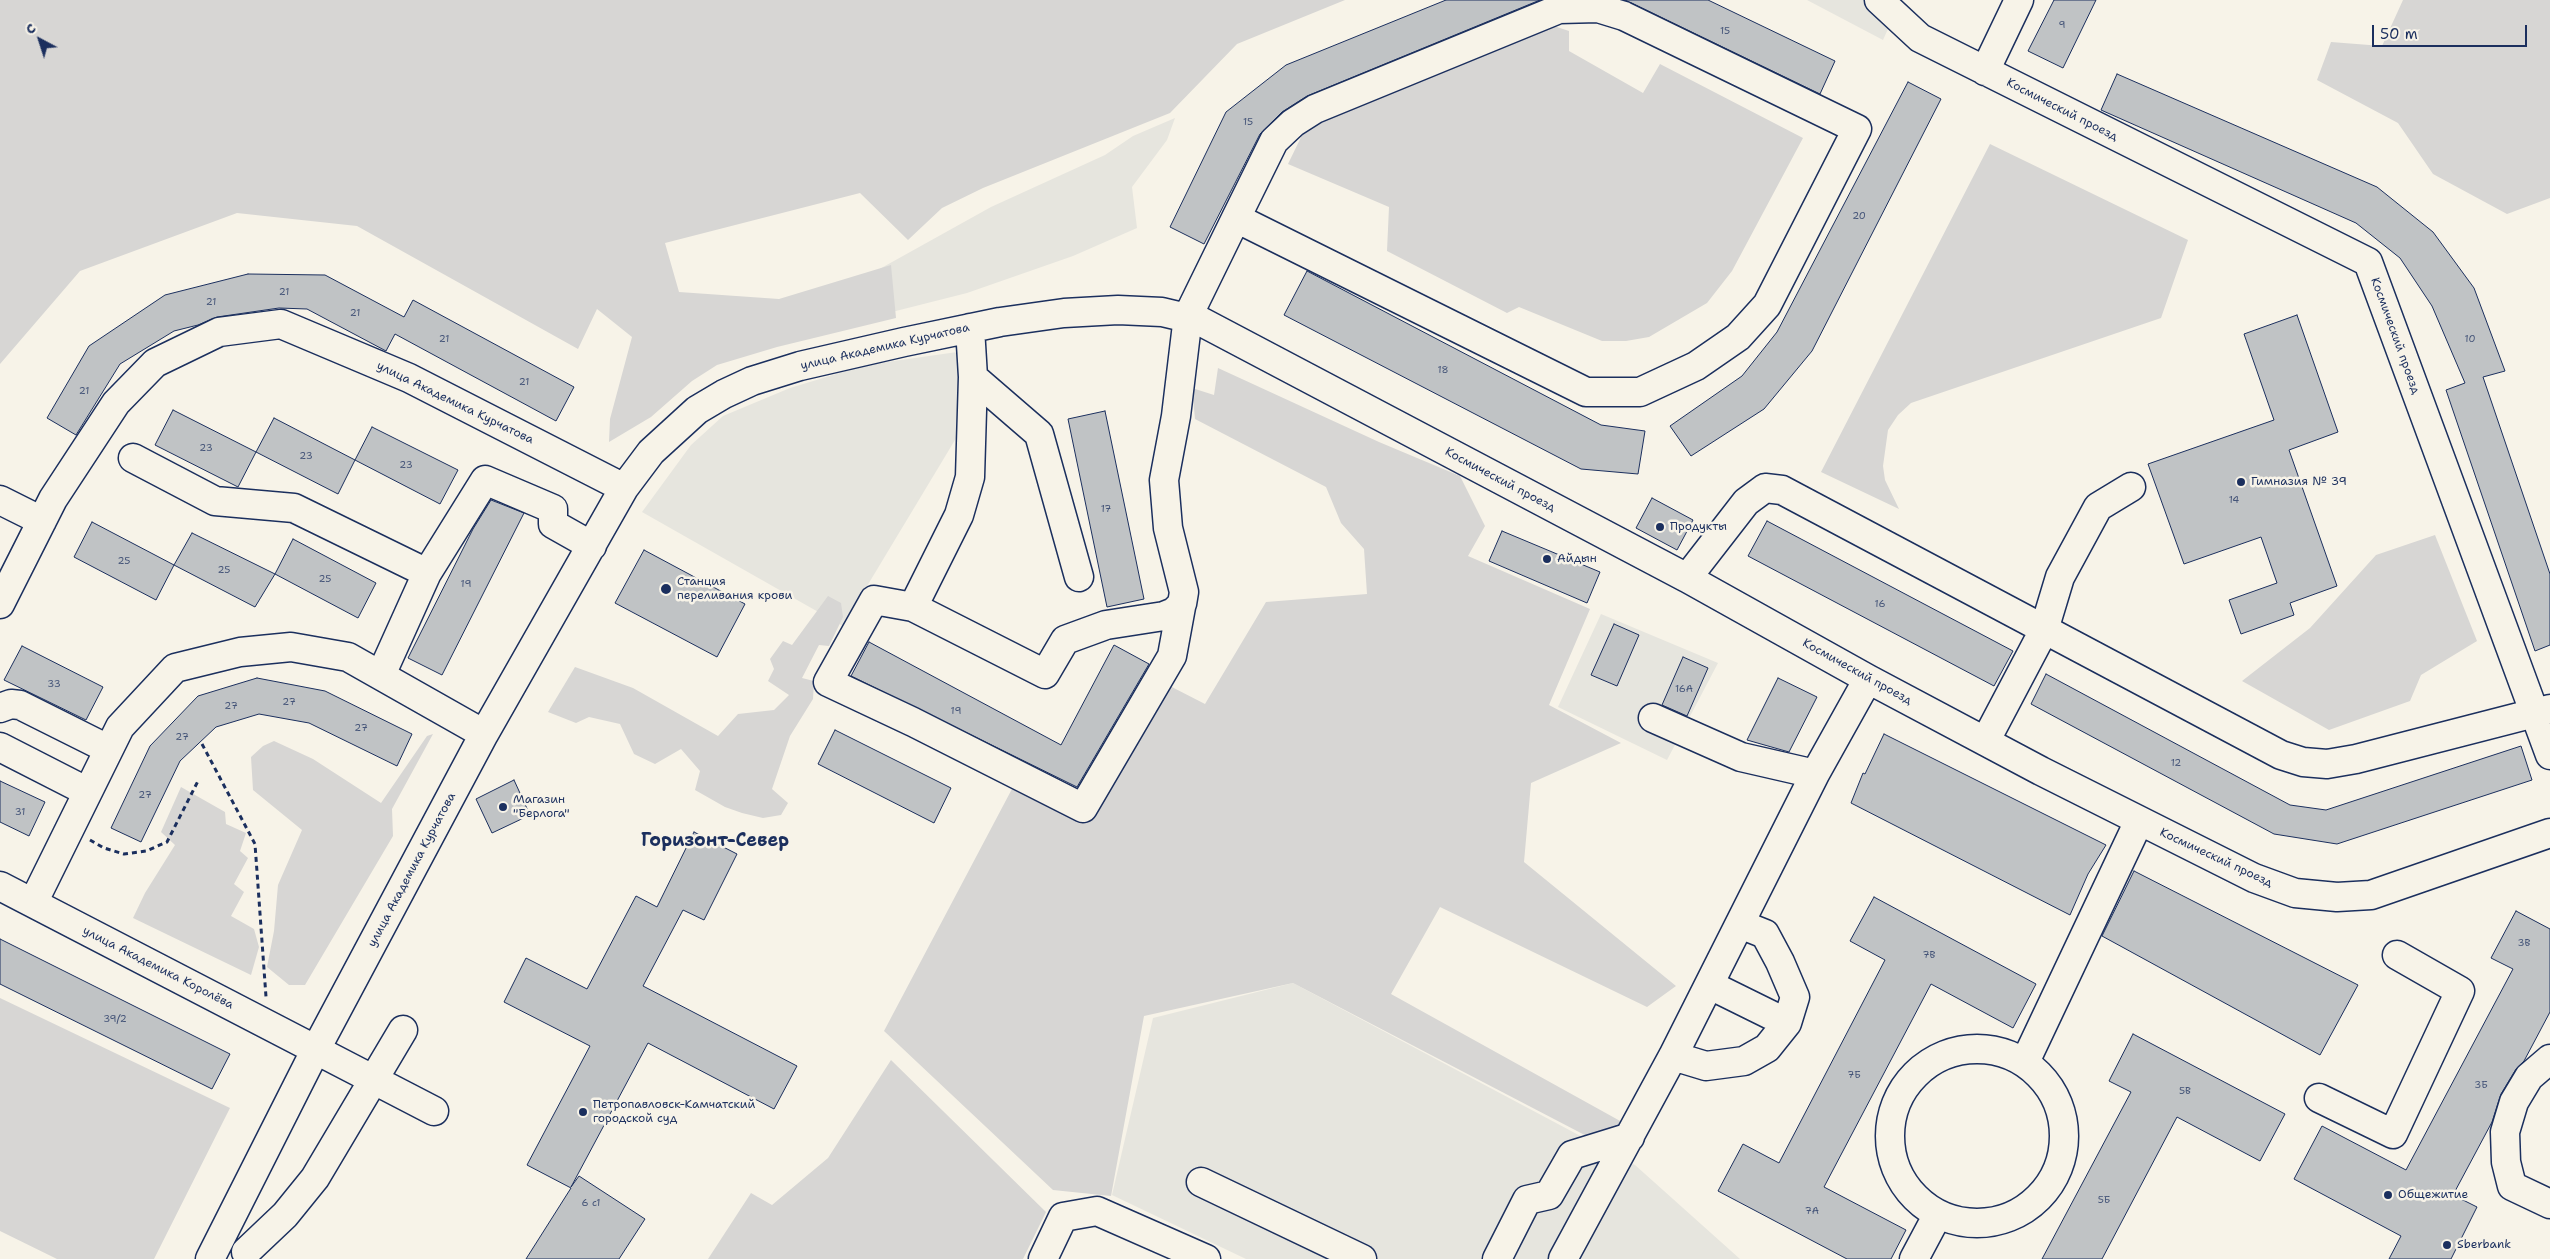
<!DOCTYPE html>
<meta charset="utf-8">
<style>
body{margin:0}
#map{position:relative;width:2550px;height:1259px;overflow:hidden;background:#f7f3e8;font-family:"Shantell Sans",sans-serif}
canvas{display:block}
.north{position:absolute;left:15px;top:15px;width:50px;height:50px;-webkit-text-stroke:4px #f7f3e8;paint-order:stroke;rotate:320deg;font-size:14px;font-weight:700;line-height:20px;text-align:center;color:#1b2f5e}
.north::after{content:'';display:block;margin:auto;width:18px;height:22px;background:#1b2f5e;clip-path:polygon(50% 0,100% 100%,50% 72%,0 100%)}
.scale{position:absolute;left:2372px;top:25px;width:155px;height:22px;box-sizing:border-box;border:2px solid #1b2f5e;border-top:0;padding-left:6px;font-size:15px;line-height:18px;white-space:nowrap;color:#1b2f5e;-webkit-text-stroke:4px #f7f3e8;paint-order:stroke}
</style>
<div id="map">
<canvas width="2550" height="1259"></canvas>
<div class="north">С</div>
<div class="scale">50 m</div>
</div>
<script>
const c = document.querySelector('canvas').getContext('2d');
c.lineJoin = 'round';
function fill(path, color) {
  c.fillStyle = color;
  c.fill(path, 'evenodd');
}
function toPath(rows) {
  const path = new Path2D();
  for (const r of rows) {
    if (r.length === 3) {
      path.moveTo(r[0] + r[2], r[1]);
      path.arc(r[0], r[1], r[2], 0, 2 * Math.PI);
      continue;
    }
    path.moveTo(r[0], r[1]);
    for (let i = 2; i < r.length; i += 2) path.lineTo(r[i], r[i + 1]);
  }
  return path;
}
function trace(path, color, width, dash) {
  c.strokeStyle = color;
  c.lineWidth = width;
  c.lineCap = dash ? 'butt' : 'round';
  c.setLineDash(dash || []);
  c.stroke(path);
}
function label(font, color, halo, rows, align = 'center') {
  c.font = font + ' "Shantell Sans",sans-serif';
  c.lineWidth = 5;
  c.setLineDash([]);
  c.textBaseline = 'middle';
  c.strokeStyle = halo;
  c.fillStyle = color;
  for (const [text, x, y, turn = 0] of rows) {
    c.save();
    c.translate(x, y);
    c.rotate((+turn || 0) * Math.PI / 180);
    c.textAlign = isNaN(turn) ? turn : align;
    if (halo) c.strokeText(text, 0, 0);
    c.fillText(text, 0, 0);
    c.restore();
  }
}
fill(toPath([
 [1807,0,1901,0,1883,40],
 [1175,118,1167,140,1132,187,1137,228,1073,256,967,293,789,338,786,321,991,207,1105,155,1133,136],
 [957,352,964,425,843,626,642,512,691,445,723,416,790,388,866,365],
 [1601,614,1718,663,1667,760,1558,707],
 [1293,983,1635,1165,1740,1259,1246,1259,1112,1195,1153,1018]
]), '#e6e5de');
fill(toPath([
 [0,0,1345,0,1237,44,1170,113,983,188,942,208,908,240,860,193,665,243,679,292,779,299,891,265,896,318,777,347,717,365,692,381,651,417,609,442,610,419,632,337,597,309,578,349,357,226,237,213,80,271,0,364],
 [2403,0,2550,0,2550,198,2507,214,2433,174,2398,123,2317,80,2331,42,2382,46],
 [1551,25,1569,31,1569,51,1643,93,1660,64,1803,138,1732,271,1707,303,1649,337,1626,341,1602,341,1519,307,1507,313,1387,251,1389,207,1288,164,1304,131,1340,108],
 [1990,144,2188,240,2161,318,1911,403,1898,415,1888,430,1883,466,1885,480,1899,509,1821,472],
 [1218,368,1379,442,1460,476,1485,526,1468,556,1590,609,1549,705,1621,743,1531,783,1524,862,1676,986,1647,1007,1440,907,1391,994,1622,1122,1600,1143,1293,983,1144,1016,1111,1196,1053,1190,884,1031,1013,787,1081,813,1164,683,1205,704,1266,602,1367,594,1364,549,1341,523,1326,487,1195,419,1192,388,1214,395],
 [2435,535,2477,641,2421,675,2410,701,2329,730,2242,681,2310,628,2376,555],
 [828,596,841,603,843,617,829,646,819,645,802,678,814,681,813,699,790,736,772,789,788,803,781,815,763,818,742,813,725,807,695,790,700,771,681,749,655,764,634,754,620,724,589,717,576,723,548,712,575,667,633,688,718,736,738,714,774,710,789,695,768,681,774,669,770,659,783,641,792,645],
 [433,734,392,809,393,836,305,985,289,985,267,967,274,931,278,885,302,830,253,790,251,757,263,746,274,741,313,759,381,803,427,736],
 [181,787,225,812,226,824,246,833,240,851,248,858,234,884,244,892,231,916,254,929,259,947,251,975,133,918,145,893,175,845,161,832],
 [0,998,230,1108,154,1259,57,1259,0,1231],
 [891,1060,1046,1212,1023,1259,708,1259,751,1193,772,1205,828,1158]
]), '#d7d6d4');
const building = toPath([
 [1446,0,1540,0,1307,96,1282,112,1260,134,1204,244,1170,227,1226,112,1286,65,1446,0],
 [1625,0,1708,0,1835,61,1820,94,1625,0],
 [2054,0,2096,0,2063,68,2028,51,2054,0],
 [2117,74,2377,187,2433,232,2474,288,2505,371,2483,377,2550,574,2550,645,2535,651,2446,390,2465,383,2432,306,2400,258,2356,223,2101,110,2117,74],
 [1908,82,1941,99,1812,351,1764,409,1691,456,1670,426,1742,376,1777,332,1908,82],
 [1307,271,1601,425,1645,431,1638,474,1581,469,1284,315,1307,271],
 [248,274,325,275,404,317,413,300,574,387,556,421,395,334,386,351,307,309,279,308,217,317,198,325,174,331,120,364,76,435,47,418,89,346,165,295,248,274],
 [2297,315,2338,432,2289,450,2337,586,2290,603,2294,615,2241,634,2229,600,2277,583,2261,537,2184,564,2148,464,2274,420,2244,334,2297,315],
 [173,410,256,452,238,487,155,445,173,410],
 [1105,411,1144,599,1107,607,1068,419,1105,411],
 [274,418,355,460,338,494,256,452,274,418],
 [372,427,458,470,440,504,355,460,372,427],
 [1652,498,1693,520,1677,550,1636,528,1652,498],
 [491,500,524,513,442,675,408,658,473,529,491,500],
 [1767,521,2013,651,1994,686,1748,556,1767,521],
 [92,522,174,565,156,600,74,557,92,522],
 [1502,531,1600,572,1587,603,1489,561,1502,531],
 [192,533,275,574,255,607,174,565,192,533],
 [293,539,376,583,358,618,275,574,293,539],
 [644,550,745,604,717,657,615,603,644,550],
 [1614,624,1639,635,1617,686,1591,675,1614,624],
 [869,642,1061,745,1114,645,1149,664,1077,787,851,676,869,642],
 [22,646,103,687,86,720,4,680,22,646],
 [1683,657,1708,668,1687,716,1662,705,1683,657],
 [2046,674,2290,805,2326,810,2521,746,2532,780,2337,844,2274,834,2031,704,2046,674],
 [257,678,325,691,412,734,397,766,309,723,259,714,216,727,180,761,141,842,111,828,150,746,198,696,257,678],
 [1778,678,1817,697,1789,752,1747,740,1778,678],
 [835,730,951,788,934,823,818,764,835,730],
 [1884,734,2106,845,2088,874,2070,915,1851,803,1863,773,1865,774,1884,734],
 [514,780,530,815,492,833,476,799,514,780],
 [0,781,45,802,29,836,0,822,0,781],
 [694,832,737,854,704,920,683,910,643,986,797,1066,774,1109,648,1043,571,1187,579,1176,645,1219,619,1259,526,1259,571,1188,527,1165,590,1046,504,1002,526,958,587,989,636,896,657,907,694,832],
 [2134,871,2358,985,2320,1055,2102,936,2134,871],
 [1874,897,2036,984,2013,1028,1931,984,1824,1187,1906,1230,1891,1259,1847,1259,1718,1191,1743,1144,1779,1163,1885,960,1850,941,1874,897],
 [2516,911,2550,929,2550,1012,2524,1061,2516,1069,2501,1094,2492,1122,2453,1195,2477,1207,2451,1259,2389,1259,2401,1236,2294,1179,2322,1126,2406,1170,2513,969,2491,958,2516,911],
 [0,939,230,1054,212,1089,0,984,0,939],
 [2133,1034,2285,1114,2260,1161,2177,1117,2102,1259,2042,1259,2131,1092,2109,1081,2133,1034]
]);
fill(building, '#c0c3c5');
trace(building, '#1b2f5e', 1);
const minor = toPath([
 [1879,0,1920,38,2368,262,2550,755],
 [1985,71,2019,0],
 [970,328,973,377,970,477,959,515,913,607,1045,674,1065,640,1106,625,1164,616,1174,612,1182,604,1184,592,1168,528,1164,480,1176,416,1188,316,1236,218,1274,141,1293,123,1315,109,1559,9,1598,8,1624,16,1857,129,1767,305,1738,337,1696,366,1640,392,1586,392,1236,218],
 [973,377,1039,434,1079,577],
 [133,458,215,501,294,508,427,573,381,675],
 [0,500,42,521],
 [427,573,485,480,553,509,553,524,592,546],
 [1687,578,1746,502,1765,488,1782,490,2281,755,2303,762,2327,764,2356,759,2550,709],
 [0,604,53,499,116,403,155,363,219,332,281,324,409,378,624,488],
 [913,607,874,600,828,682,913,722,1083,808,1172,656,1181,607],
 [0,708,11,704,20,705,108,749],
 [1653,718,1741,757,1815,774,1868,679],
 [1986,740,2044,630,2060,577,2098,507,2131,487],
 [0,747,86,791],
 [0,886,434,1111],
 [33,903,120,727,175,668,240,652,291,647,348,657,484,734],
 [1710,985,1787,1023],
 [1977,1136,87],
 [1673,1056,1706,1066,1744,1061,1767,1048,1787,1023,1795,997,1780,962,1765,934,1740,924],
 [2550,1059,2529,1077,2514,1102,2505,1132,2506,1162,2512,1186,2550,1204],
 [2025,1062,2139,821],
 [2319,1098,2393,1134,2460,991,2397,955],
 [1201,1182,1362,1259],
 [246,1252,285,1215,315,1178,403,1030],
 [210,1259,315,1051,484,734,624,488,651,452,697,410,724,394,752,381,800,366,904,342,1000,322,1064,313,1118,310,1162,312,1200,321,1687,578,1868,679,2041,771,2254,878,2295,893,2337,897,2371,895,2550,833],
 [1043,1259,1063,1217,1097,1211,1206,1259],
 [1497,1259,1527,1200,1549,1195,1572,1155,1630,1137],
 [1563,1259,1673,1056,1815,774],
 [1914,1259,1938,1214]
]);
trace(minor, '#1b2f5e', 31);
trace(toPath([
 [202,744,255,844,266,997],
 [90,840,104,848,124,854,146,851,167,842,199,779]
]), '#1b2f5e', 3, [5, 4]);
trace(minor, '#f7f3e8', 28);
for (const [x, y, r, color] of [
 [2241,482,5,"#1b2f5e"],
 [1660,527,5,"#1b2f5e"],
 [1547,559,5,"#1b2f5e"],
 [666,589,6,"#1b2f5e"],
 [503,807,5,"#1b2f5e"],
 [583,1112,5,"#1b2f5e"],
 [2388,1195,5,"#1b2f5e"],
 [2447,1245,5,"#1b2f5e"]
]) {
  const dot = new Path2D();
  dot.arc(x, y, r, 0, 2 * Math.PI);
  c.fillStyle = color;
  c.fill(dot);
  trace(dot, '#f7f3e8', 2);
}
label('10px', '#445478', null, [
 ["9",2062,25],
 ["15",1725,31],
 ["15",1248,122],
 ["20",1859,216],
 ["21",284,292],
 ["21",211,302],
 ["21",355,313],
 ["21",444,339],
 ["10",2470,339],
 ["18",1443,370],
 ["21",524,382],
 ["21",84,391],
 ["23",206,448],
 ["23",306,456],
 ["23",406,465],
 ["14",2234,500],
 ["17",1106,509],
 ["25",124,561],
 ["25",224,570],
 ["25",325,579],
 ["19",466,584],
 ["16",1880,604],
 ["33",54,684],
 ["16А",1684,689],
 ["27",289,702],
 ["27",231,706],
 ["19",956,711],
 ["27",361,728],
 ["27",182,737],
 ["12",2176,763],
 ["27",145,795],
 ["31",20,812],
 ["3В",2524,943],
 ["7В",1929,955],
 ["39/2",115,1019],
 ["7Б",1854,1075],
 ["3Б",2481,1085],
 ["5В",2185,1091],
 ["5Б",2104,1200],
 ["6 с1",591,1203],
 ["7А",1812,1211]
]);
label('12px', '#1b2f5e', '#f7f3e8', [
 ["Космический проезд",2062,110,27],
 ["Космический проезд",2395,336,70],
 ["улица Академика Курчатова",885,347,-13],
 ["улица Академика Курчатова",455,403,26],
 ["Космический проезд",1500,480,28],
 ["Космический проезд",1857,672,29],
 ["Космический проезд",2216,858,25],
 ["улица Академика Курчатова",412,870,-62],
 ["улица Академика Королёва",158,968,27]
]);
label('12px', '#1b2f5e', '#f7f3e8', [
 ["Гимназия № 39",2251,482],
 ["Продукты",1670,527],
 ["Айдын",1557,559],
 ["Станция",677,582],
 ["переливания крови",677,596],
 ["Магазин",513,800],
 ["\"Берлога\"",513,814],
 ["Петропавловск-Камчатский",593,1105],
 ["городской суд",593,1119],
 ["Общежитие",2398,1195],
 ["Sberbank",2457,1245]
], 'left');
label('bold 18px', '#1b2f5e', '#f7f3e8', [
 ["Горизонт-Север",715,841]
]);
</script>
